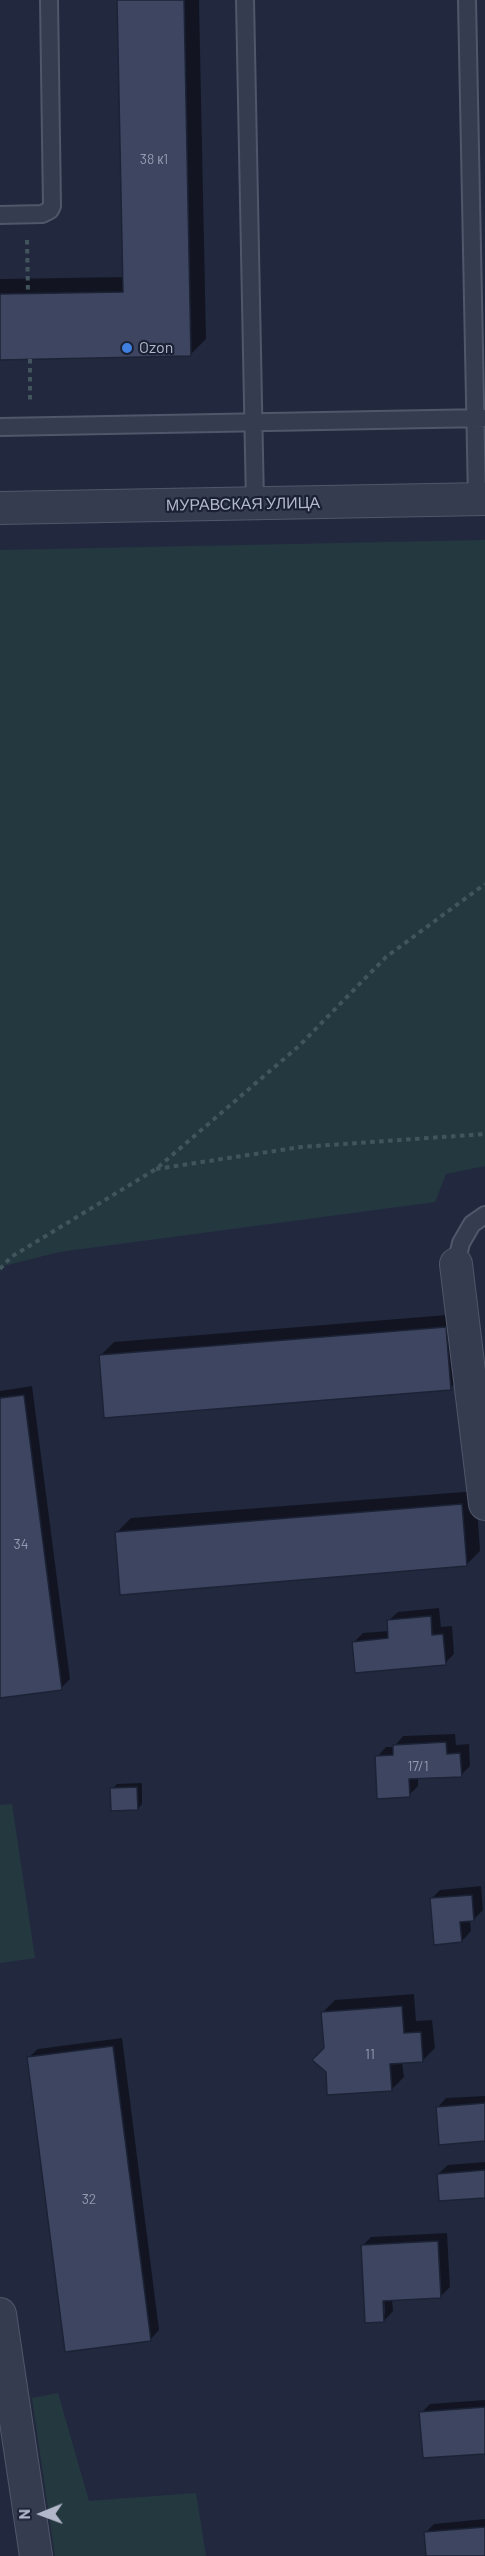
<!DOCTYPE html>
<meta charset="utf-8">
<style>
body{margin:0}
#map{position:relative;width:485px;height:2556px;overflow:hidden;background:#22293f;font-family:Barlow,sans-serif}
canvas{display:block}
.north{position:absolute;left:12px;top:2484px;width:60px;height:60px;-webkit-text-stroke:4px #1b2134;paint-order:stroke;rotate:269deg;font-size:16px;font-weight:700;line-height:24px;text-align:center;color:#b2b7ca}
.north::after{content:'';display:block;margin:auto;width:21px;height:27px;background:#b2b7ca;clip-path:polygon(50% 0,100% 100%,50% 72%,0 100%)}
</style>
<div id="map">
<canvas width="485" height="2556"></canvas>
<div class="north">N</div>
</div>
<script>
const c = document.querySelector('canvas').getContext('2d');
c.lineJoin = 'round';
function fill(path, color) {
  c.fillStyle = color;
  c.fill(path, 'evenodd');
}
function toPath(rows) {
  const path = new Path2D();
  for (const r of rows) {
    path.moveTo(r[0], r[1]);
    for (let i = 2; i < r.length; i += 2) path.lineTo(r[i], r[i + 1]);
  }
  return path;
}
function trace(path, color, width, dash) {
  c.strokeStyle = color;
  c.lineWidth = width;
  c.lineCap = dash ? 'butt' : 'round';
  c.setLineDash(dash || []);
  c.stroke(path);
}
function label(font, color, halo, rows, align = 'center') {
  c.font = font + ' Barlow,sans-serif';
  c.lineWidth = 4.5;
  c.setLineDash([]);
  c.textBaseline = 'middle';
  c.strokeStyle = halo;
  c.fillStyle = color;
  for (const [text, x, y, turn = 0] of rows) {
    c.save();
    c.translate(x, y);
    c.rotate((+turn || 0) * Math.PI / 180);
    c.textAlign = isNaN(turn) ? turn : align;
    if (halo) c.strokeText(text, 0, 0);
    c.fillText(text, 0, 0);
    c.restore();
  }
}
fill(toPath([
 [485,540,485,1166,446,1174,435,1202,59,1252,0,1267,0,550],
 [12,1804,35,1958,0,1963,0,1805],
 [58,2393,89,2501,196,2493,206,2556,55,2556,32,2398]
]), '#243840');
fill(toPath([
 [119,0,199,0,206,339,190,355,0,359,0,279,124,277],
 [459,1314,464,1374,450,1388,100,1356,114,1342],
 [32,1386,70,1679,61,1688,0,1696,0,1391],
 [476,1491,480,1551,466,1565,117,1532,131,1518],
 [439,1608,441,1627,452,1626,454,1654,445,1663,354,1642,363,1633,389,1631,388,1621,398,1612],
 [455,1734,456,1745,469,1744,470,1766,461,1775,418,1777,418,1786,409,1795,377,1757,386,1747,394,1747,403,1736],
 [142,1783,142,1804,138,1809,112,1789,117,1784],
 [481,1886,483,1910,474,1919,470,1919,471,1931,462,1941,431,1899,440,1890],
 [414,1994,416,2021,432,2020,435,2048,422,2061,402,2062,404,2077,392,2089,323,2012,335,2000],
 [122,2038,159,2330,150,2340,28,2058,38,2049],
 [485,2096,485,2140,437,2108,446,2098],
 [485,2162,485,2196,438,2174,448,2165],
 [447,2233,450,2287,441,2296,392,2299,393,2311,384,2321,362,2246,371,2237],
 [384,2293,385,2314,382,2314,381,2294],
 [485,2400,485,2452,421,2413,430,2404],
 [485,2519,485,2556,427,2556,425,2533,434,2524]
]), '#0007');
const building = toPath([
 [184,0,191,356,0,360,0,294,123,292,117,0,184,0],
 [446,1327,451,1390,104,1418,99,1355,446,1327],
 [24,1395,62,1690,0,1698,0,1398,24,1395],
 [462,1504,467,1566,120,1595,115,1532,462,1504],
 [431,1616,432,1635,443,1634,446,1665,355,1673,352,1642,388,1638,387,1620,431,1616],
 [446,1742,447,1754,460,1753,462,1777,409,1779,410,1797,377,1799,375,1756,393,1755,393,1745,446,1742],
 [137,1787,138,1810,111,1811,110,1788,137,1787],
 [472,1895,474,1921,460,1922,462,1942,434,1945,430,1898,472,1895],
 [402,2006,404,2033,421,2032,423,2062,390,2064,392,2091,327,2095,326,2072,312,2060,324,2048,321,2012,402,2006],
 [113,2046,151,2341,65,2352,27,2057,113,2046],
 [485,2103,485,2141,439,2145,436,2107,485,2103],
 [485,2170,485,2198,439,2201,437,2174,485,2170],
 [438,2241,441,2298,383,2301,384,2322,365,2323,361,2245,438,2241],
 [485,2407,485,2454,423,2458,419,2412,485,2407],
 [485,2527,485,2556,426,2556,424,2532,485,2527]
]);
fill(building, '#3d4560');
trace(building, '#1d2336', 1.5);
const lane = toPath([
 [245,0,255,503],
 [467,0,477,499],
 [0,215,42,214,50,210,52,206,49,0],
 [0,427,485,418],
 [456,1264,461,1243,472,1224,485,1215]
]);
const street = toPath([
 [0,508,485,499],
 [456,1264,485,1504],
 [0,2314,36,2556]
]);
trace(lane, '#51576a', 20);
trace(street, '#51576a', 34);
trace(toPath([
 [27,240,28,294],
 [30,359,30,402],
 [156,1169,301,1147,485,1134],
 [0,1269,11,1257,156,1169,299,1046,386,957,485,884]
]), '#42555d', 4, [4.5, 4.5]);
trace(lane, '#363c4f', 16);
trace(street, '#363c4f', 32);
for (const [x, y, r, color] of [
 [127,348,6,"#3f7fe0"]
]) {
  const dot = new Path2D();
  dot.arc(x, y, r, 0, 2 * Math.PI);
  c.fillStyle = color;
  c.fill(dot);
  trace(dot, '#1b2134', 2);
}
label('14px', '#959ab0', null, [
 ["38 к1",154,159],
 ["34",21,1544],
 ["17/1",418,1766],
 ["11",370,2054],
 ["32",89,2199]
]);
label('16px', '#b2b7ca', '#1b2134', [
 ["Ozon",139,348]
], 'left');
label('16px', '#b2b7ca', '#1b2134', [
 ["МУРАВСКАЯ УЛИЦА",243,504,-1]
]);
</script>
